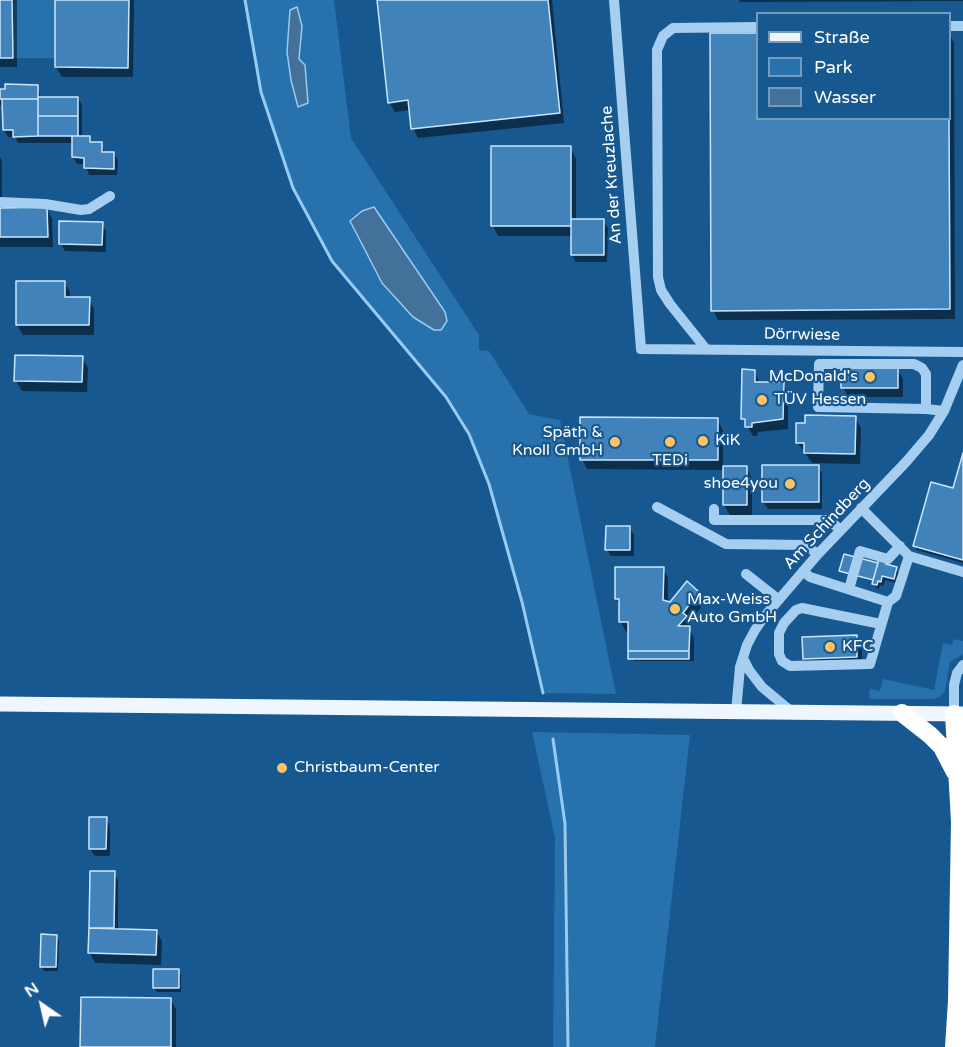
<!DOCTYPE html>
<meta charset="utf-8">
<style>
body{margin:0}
#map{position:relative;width:963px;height:1047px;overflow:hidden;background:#175890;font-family:"Varela Round",sans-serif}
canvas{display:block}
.legend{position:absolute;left:756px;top:12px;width:195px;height:108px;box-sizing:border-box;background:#175890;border:2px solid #749bbc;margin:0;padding:8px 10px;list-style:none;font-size:18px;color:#fff}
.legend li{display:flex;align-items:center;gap:12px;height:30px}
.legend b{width:30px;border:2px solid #749bbc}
.north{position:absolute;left:12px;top:975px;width:60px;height:60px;-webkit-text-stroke:4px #175890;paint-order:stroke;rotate:326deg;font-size:16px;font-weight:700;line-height:24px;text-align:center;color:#fff}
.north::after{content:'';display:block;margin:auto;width:21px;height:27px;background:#fff;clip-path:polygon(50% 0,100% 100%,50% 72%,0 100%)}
</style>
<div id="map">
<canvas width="963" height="1047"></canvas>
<ul class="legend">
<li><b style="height:8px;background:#eef6ff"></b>Straße</li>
<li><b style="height:16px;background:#2771ad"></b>Park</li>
<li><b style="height:16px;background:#43719a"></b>Wasser</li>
</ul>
<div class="north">N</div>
</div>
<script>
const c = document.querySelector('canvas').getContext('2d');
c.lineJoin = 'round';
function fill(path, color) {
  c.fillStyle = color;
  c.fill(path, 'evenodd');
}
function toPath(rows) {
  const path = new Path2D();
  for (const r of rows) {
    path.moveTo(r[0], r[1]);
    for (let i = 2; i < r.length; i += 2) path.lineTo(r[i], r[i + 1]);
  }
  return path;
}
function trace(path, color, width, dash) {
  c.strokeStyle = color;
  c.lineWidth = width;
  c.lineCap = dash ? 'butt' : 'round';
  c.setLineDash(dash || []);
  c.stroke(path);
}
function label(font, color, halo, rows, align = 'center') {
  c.font = font + ' "Varela Round",sans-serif';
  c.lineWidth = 4.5;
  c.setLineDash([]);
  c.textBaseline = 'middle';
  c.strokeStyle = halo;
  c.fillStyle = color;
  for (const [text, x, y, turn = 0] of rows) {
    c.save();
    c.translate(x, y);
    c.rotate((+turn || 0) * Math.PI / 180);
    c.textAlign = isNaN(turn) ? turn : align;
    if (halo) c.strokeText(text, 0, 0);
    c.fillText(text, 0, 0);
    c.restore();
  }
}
fill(toPath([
 [12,0,55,0,55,58,13,58],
 [245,0,334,0,351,138,479,335,479,350,489,351,529,414,560,420,616,694,543,693,522,602,489,484,469,434,446,397,332,261,293,188,261,92],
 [954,639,963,641,963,654,950,662,945,691,940,697,933,699,869,699,870,689,880,691,883,679,934,690,943,643,952,645],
 [532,732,690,735,655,1047,553,1047,555,838]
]), '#2771ad');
const water = toPath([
 [297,7,302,26,299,59,305,65,308,103,298,107,291,80,287,52,290,10,297,7],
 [374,207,445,312,447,321,441,330,434,330,413,317,382,283,350,221,362,211,374,207]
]);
fill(water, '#43719a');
trace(water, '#97cbf2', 1.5);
fill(toPath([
 [0,0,17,0,17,67,0,67],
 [57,0,134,0,133,77,62,77,56,67],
 [379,0,552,0,564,123,418,138,413,128,411,110,395,112,389,102],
 [739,0,963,0,963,1,740,2],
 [950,35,954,43,955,319,718,320,713,310,758,118,950,118],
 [37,86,41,98,78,98,82,105,82,137,89,138,93,143,101,144,105,153,114,153,118,160,117,175,89,175,85,164,77,164,73,157,74,143,18,143,15,137,8,137,4,130,4,106,0,105,0,91],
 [570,148,576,158,576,221,603,221,608,228,607,262,576,262,572,255,572,236,498,236,493,226],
 [0,157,2,161,2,198,0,198],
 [0,209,47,209,52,219,53,247,0,247],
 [102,224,106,231,106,252,65,251,61,244],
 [64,282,70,292,70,299,89,299,94,309,94,335,23,335,17,325],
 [82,358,88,368,87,392,22,391,16,381],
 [897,369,903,379,903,397,848,397,843,387],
 [754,371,760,383,783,383,788,393,788,429,758,432,757,436,753,436,743,419],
 [855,418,861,428,860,464,812,463,797,442],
 [717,420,723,430,723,468,746,468,752,478,752,515,730,515,724,505,724,470,587,469,582,459],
 [963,459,963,563,917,550,915,546,954,490],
 [764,466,818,466,822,474,822,509,768,509,763,502],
 [629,527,634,535,634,556,611,556,607,549],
 [886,563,888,566,896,569,899,573,896,583,885,580,883,586,880,585,879,589,876,588,874,582,841,571],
 [663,568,668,578,668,603,698,593,704,603,689,623,691,627,689,629,694,638,694,661,635,661,629,658,629,632,626,632,621,622,621,606,616,599],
 [856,637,862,647,862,667,810,668,804,658],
 [106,819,110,826,110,856,95,856,90,849],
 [91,872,114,873,118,880,118,930,156,931,162,941,161,965,95,963,90,953],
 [56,936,59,941,58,971,44,971,41,966],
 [178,970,181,975,181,992,157,992,154,988],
 [170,999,176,1009,176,1047,82,1047]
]), '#0007');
trace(toPath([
 [245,0,261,92,293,188,332,261,446,397,469,434,489,484,522,602,543,693],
 [553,739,565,824,568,1047]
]), '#97cbf2', 3);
const building = toPath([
 [0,0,12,0,13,58,0,58,0,0],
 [55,0,129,0,128,68,55,67,55,0],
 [377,0,548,0,560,113,411,129,408,100,388,103,377,0],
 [710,33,758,33,758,118,949,118,950,309,711,311,710,33],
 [5,84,38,85,38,99,0,99,0,89,5,89,5,84],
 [38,97,78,97,78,116,38,116,38,97],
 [2,99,38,99,38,136,13,137,13,130,3,130,2,99],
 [38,116,78,116,78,136,38,136,38,116],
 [72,136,90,136,90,142,102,142,102,152,114,152,114,169,84,168,84,158,72,157,72,136],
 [491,146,571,146,571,226,491,226,491,146],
 [47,207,48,237,0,237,0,208,47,207],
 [571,219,604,219,604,255,571,255,571,219],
 [59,221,103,222,102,245,59,244,59,221],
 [16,281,65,281,65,297,90,297,89,325,16,325,16,281],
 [15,355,83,356,82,382,14,381,15,355],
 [841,367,898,367,898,388,841,388,841,367],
 [742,369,755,370,755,382,784,382,783,419,752,423,752,427,745,427,745,419,741,419,742,369],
 [805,415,856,416,855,454,804,453,804,443,796,443,796,423,805,423,805,415],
 [580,417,718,418,718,460,580,460,580,417],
 [963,453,963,560,913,546,931,482,953,488,963,453],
 [762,465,819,465,819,502,762,502,762,465],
 [723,466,747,466,747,505,723,505,723,466],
 [606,526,630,526,630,550,605,550,606,526],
 [844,554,878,563,873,580,839,571,844,554],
 [879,559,887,561,886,564,897,567,894,579,882,576,881,582,878,581,877,585,872,584,879,559],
 [615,567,664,567,663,600,670,602,687,581,699,592,683,613,687,616,678,626,690,626,689,651,628,651,628,622,619,622,619,599,615,599,615,567],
 [857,635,857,657,803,659,802,637,857,635],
 [628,651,689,651,689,659,628,659,628,651],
 [89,817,107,817,106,849,89,849,89,817],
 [90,871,115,871,114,928,89,928,90,871],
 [89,928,157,930,156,955,88,953,89,928],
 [41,934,57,935,56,967,40,967,41,934],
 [153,969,179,969,179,988,153,988,153,969],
 [81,997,171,998,171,1047,80,1047,81,997]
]);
fill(building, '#4082b9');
trace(building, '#cbe6fb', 1.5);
trace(toPath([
 [614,0,641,349,963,352],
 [950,26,963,26],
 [0,202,45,204,81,210,89,209,110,196],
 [706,349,670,304,661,290,658,277,657,50,663,36,673,28,758,27],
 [926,409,926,374,922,368,914,364,819,364,818,407,926,409,944,411],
 [657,507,726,544,805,545,818,554],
 [861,508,909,556,963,572],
 [714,509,714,520,828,520,840,529],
 [803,571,810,577,888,602],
 [746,574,779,600],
 [849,589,860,551,888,559,900,546],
 [881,624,802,608,796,610,784,623,779,633,779,654,782,661,790,666,870,664,888,602,896,596,909,556],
 [743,658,749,670,762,687,792,712],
 [736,712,740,667,747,645,755,630,764,617,818,554,906,462,929,435,944,411,963,365],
 [954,714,954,685,957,673,963,665]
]), '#a5cef0', 10);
trace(toPath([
 [0,704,963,714]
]), '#eef6ff', 15);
trace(toPath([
 [902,713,930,735,942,747,955,772],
 [954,714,960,822,957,1001,954,1047]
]), '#fff', 18);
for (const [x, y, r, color] of [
 [870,377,6,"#ffc364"],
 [762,400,6,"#ffc364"],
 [703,441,6,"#ffc364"],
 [615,442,6,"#ffc364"],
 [670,442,6,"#ffc364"],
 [790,484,6,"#ffc364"],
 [675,609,6,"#ffc364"],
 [830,647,6,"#ffc364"],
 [282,768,6,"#ffc364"]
]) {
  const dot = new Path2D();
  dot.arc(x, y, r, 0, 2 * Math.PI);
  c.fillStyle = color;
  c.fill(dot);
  trace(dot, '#175890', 2);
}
label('16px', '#fff', '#175890', [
 ["An der Kreuzlache",612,175,-94],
 ["Dörrwiese",802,335,1],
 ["Am Schindberg",827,524,-47]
]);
label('16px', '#fff', '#175890', [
 ["McDonald's",858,377,"right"],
 ["TÜV Hessen",774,400],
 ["Späth &",603,433,"right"],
 ["Knoll GmbH",603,451,"right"],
 ["KiK",715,441],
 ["TEDi",670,461,"center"],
 ["shoe4you",778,484,"right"],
 ["Max-Weiss",687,600],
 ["Auto GmbH",687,618],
 ["KFC",842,647],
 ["Christbaum-Center",294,768]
], 'left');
</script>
